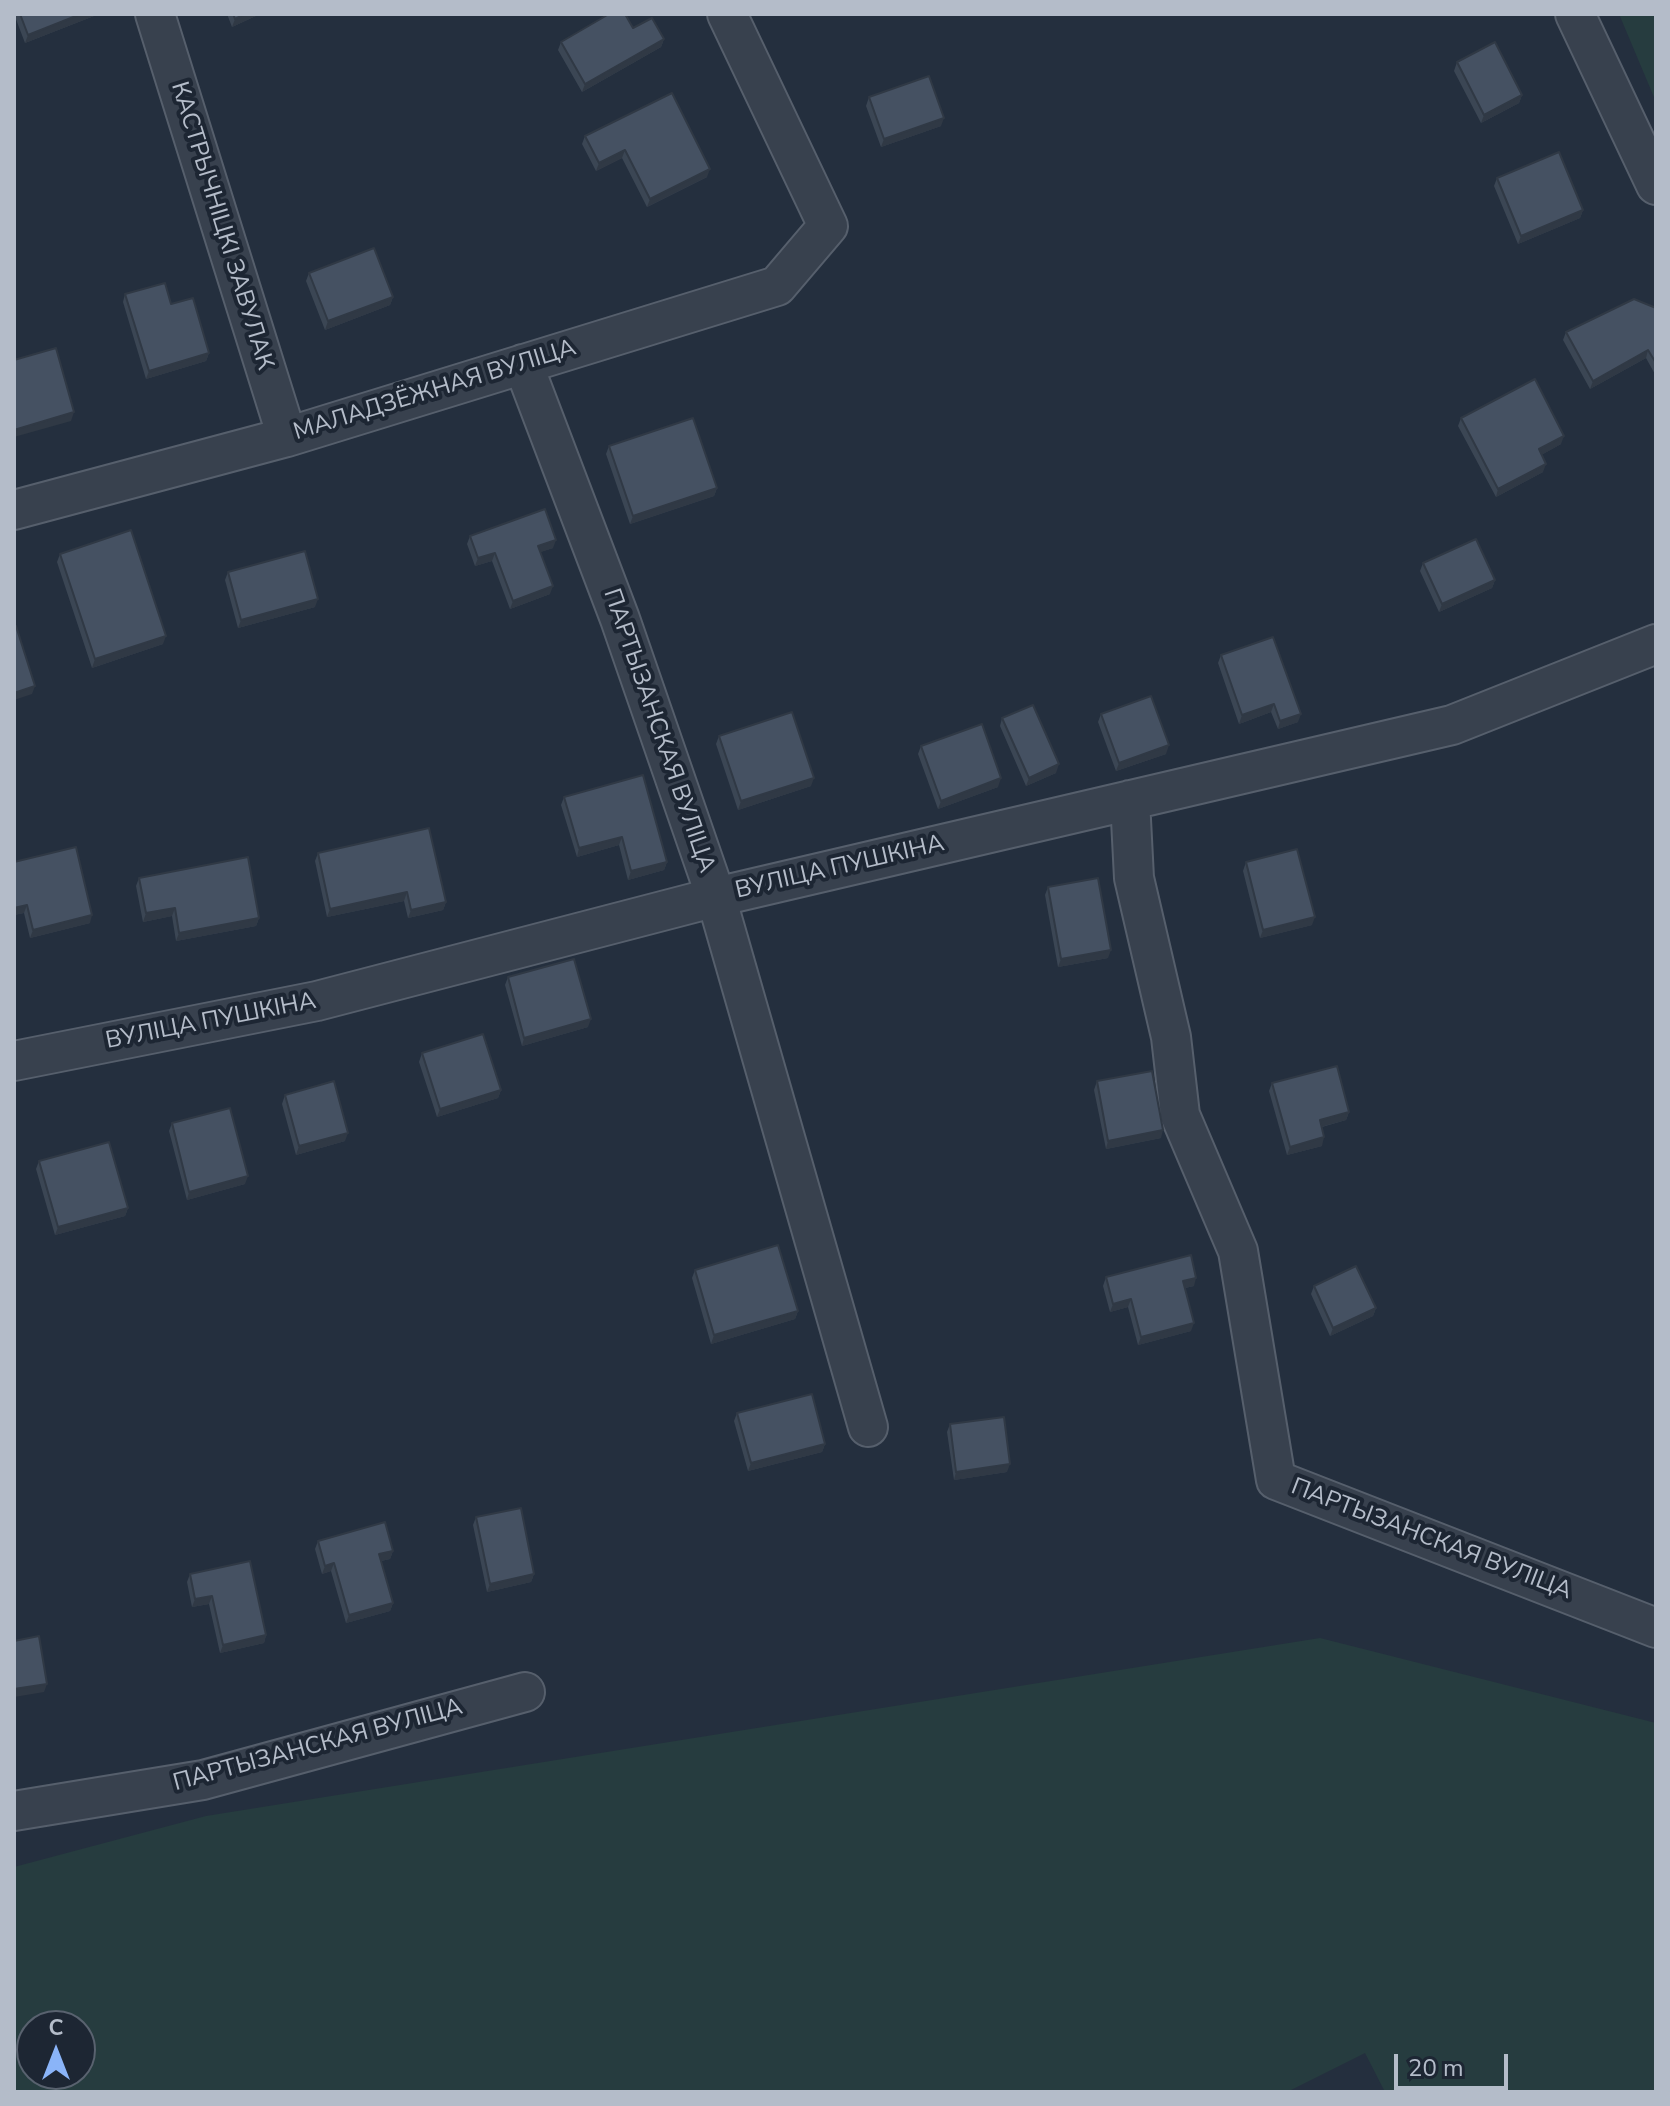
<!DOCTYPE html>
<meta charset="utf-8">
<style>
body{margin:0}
#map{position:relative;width:1670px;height:2106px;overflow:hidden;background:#242f3e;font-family:"Nunito Sans",sans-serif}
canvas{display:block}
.frame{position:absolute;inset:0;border:16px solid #b4bcc9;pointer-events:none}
.north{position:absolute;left:16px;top:2010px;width:80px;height:80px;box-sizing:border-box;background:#1d2633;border:2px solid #59626f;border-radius:50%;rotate:0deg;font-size:22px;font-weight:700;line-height:32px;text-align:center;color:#b4bcc9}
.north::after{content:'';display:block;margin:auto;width:28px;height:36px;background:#8ab4f8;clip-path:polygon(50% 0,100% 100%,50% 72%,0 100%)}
.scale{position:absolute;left:1394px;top:2054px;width:114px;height:36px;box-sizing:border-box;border:4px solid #b4bcc9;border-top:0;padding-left:10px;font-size:24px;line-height:28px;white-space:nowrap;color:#b4bcc9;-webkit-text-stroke:6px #1d2633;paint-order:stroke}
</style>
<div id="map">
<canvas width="1670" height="2106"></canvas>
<div class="frame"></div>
<div class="north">С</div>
<div class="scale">20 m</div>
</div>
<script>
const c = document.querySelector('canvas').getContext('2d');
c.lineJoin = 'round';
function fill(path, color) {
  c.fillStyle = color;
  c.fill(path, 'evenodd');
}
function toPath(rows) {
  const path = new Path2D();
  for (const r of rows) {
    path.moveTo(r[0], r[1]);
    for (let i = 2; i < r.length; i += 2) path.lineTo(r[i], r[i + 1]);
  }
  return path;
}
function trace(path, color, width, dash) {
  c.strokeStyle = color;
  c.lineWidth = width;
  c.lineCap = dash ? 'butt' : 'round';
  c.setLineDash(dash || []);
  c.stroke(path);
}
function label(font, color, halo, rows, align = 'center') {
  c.font = font + ' "Nunito Sans",sans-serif';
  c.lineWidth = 8;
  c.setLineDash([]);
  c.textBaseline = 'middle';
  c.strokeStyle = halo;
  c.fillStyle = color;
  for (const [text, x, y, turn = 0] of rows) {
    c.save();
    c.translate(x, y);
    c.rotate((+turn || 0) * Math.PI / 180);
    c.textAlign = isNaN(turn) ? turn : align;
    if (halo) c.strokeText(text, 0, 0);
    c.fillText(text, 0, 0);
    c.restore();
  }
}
fill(toPath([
 [1619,14,1656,14,1656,102],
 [1320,1638,1656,1723,1656,2092,1385,2092,1365,2053,1287,2092,14,2092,14,1867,206,1816],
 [32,2026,80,2026,80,2074,32,2074]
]), '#263c3f');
const minor = toPath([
 [155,14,287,437],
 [1575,14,1656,185],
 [523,364,620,619,716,897,868,1427],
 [14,510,287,437,777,286,828,226,727,14],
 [1130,800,1134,878,1171,1037,1180,1115,1238,1251,1276,1480,1656,1628],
 [14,1061,317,1001,716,897,1452,725,1656,644],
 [14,1811,203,1780,525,1692]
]);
trace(minor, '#565f6c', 42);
trace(minor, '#38414e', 38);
fill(toPath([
 [14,14,99,14,25,43],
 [227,14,260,14,232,27],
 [633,28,664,39,661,47,582,92,558,50,561,42],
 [1457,62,1522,95,1519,103,1481,123,1454,71],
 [869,97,941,126,881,147,866,106],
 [585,136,707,177,647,207,622,158,596,171,582,144],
 [1497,178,1583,210,1580,218,1518,244,1494,186],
 [309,273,393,297,390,305,325,330,306,281],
 [125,294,171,304,209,353,206,361,146,379,123,302],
 [1656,308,1656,376,1646,358,1590,389,1563,340,1566,332],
 [1461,418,1561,444,1541,455,1543,472,1496,497,1458,426],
 [609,446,717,488,714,496,630,524,606,454],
 [470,536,553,548,540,552,550,594,510,609,492,561,475,566,467,544],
 [60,554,163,644,92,668,57,562],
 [1423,563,1495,580,1492,588,1439,612,1420,571],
 [228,572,315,607,238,628,225,580],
 [1221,655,1298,722,1278,729,1271,712,1239,724,1218,663],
 [1101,714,1166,754,1116,771,1098,722],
 [1002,718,1056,773,1026,786,1000,726],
 [719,736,811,786,738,810,716,744],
 [921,746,998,787,938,809,918,754],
 [564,797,667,862,664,870,628,880,619,845,577,857,561,805],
 [318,853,446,902,443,910,408,918,404,901,327,917,315,861],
 [14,862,90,923,30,938,24,913,14,915],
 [1246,862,1312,925,1260,938,1243,871],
 [139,878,259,918,256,926,176,941,172,916,143,922,136,886],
 [1048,887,1108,958,1058,967,1045,895],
 [508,977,588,1027,522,1046,505,985],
 [422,1053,501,1090,498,1098,437,1117,419,1062],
 [1097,1081,1161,1138,1106,1149,1094,1090],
 [1272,1083,1349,1112,1346,1120,1322,1127,1322,1146,1287,1155,1269,1091],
 [285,1095,345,1141,296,1155,282,1104],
 [172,1123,245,1184,187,1200,169,1131],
 [39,1161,128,1208,125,1216,55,1235,36,1169],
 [695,1270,798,1311,795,1319,711,1344,692,1278],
 [1106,1277,1194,1286,1185,1288,1191,1331,1138,1345,1128,1307,1110,1312,1103,1286],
 [1314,1286,1376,1308,1373,1316,1330,1336,1311,1294],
 [737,1413,825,1444,822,1452,748,1471,734,1421],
 [950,1424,1007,1472,954,1480,947,1432],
 [476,1517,534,1574,531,1582,487,1592,473,1525],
 [318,1541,393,1551,390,1559,381,1561,393,1603,390,1611,346,1623,331,1571,322,1574,315,1549],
 [190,1574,266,1635,264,1643,220,1653,209,1604,192,1607,187,1582]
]), '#3b4654');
fill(toPath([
 [81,14,99,14,25,43,28,35],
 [245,14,260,14,232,27,235,19],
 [664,39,661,47,582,92,585,84],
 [1522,95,1519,103,1481,123,1484,115],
 [944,118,941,126,881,147,884,139],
 [625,150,622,158,596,171,599,163],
 [710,169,707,177,647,207,650,199],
 [1583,210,1580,218,1518,244,1521,236],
 [393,297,390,305,325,330,328,321],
 [1648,350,1646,358,1590,389,1593,381],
 [209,353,206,361,146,379,149,371],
 [74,412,71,421,14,437,14,430],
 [1564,436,1561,444,1536,458,1539,449],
 [1546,464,1543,472,1496,497,1498,489],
 [717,488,714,496,630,524,633,516],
 [556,540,553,548,535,554,538,546],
 [495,553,492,561,475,566,478,558],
 [1495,580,1492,588,1439,612,1442,604],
 [553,586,550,594,510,609,513,601],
 [318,599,315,607,238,628,241,620],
 [166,636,163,644,92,668,95,659],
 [35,686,32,694,14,700,14,693],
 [1274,704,1271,712,1239,724,1242,715],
 [1301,714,1298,722,1278,729,1280,721],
 [1169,745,1166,754,1116,771,1119,763],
 [1059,764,1056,773,1026,786,1029,778],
 [814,778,811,786,738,810,741,801],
 [1001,778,998,787,938,809,941,801],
 [622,837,619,845,577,857,579,848],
 [667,862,664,870,628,880,631,871],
 [407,892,404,901,327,917,330,909],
 [446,902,443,910,408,918,411,910],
 [27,905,24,913,14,915,14,908],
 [175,908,172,916,143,922,146,913],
 [92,915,90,923,30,938,33,930],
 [1315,917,1312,925,1260,938,1263,930],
 [259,918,256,926,176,941,179,933],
 [1111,950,1108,958,1058,967,1061,959],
 [591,1019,588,1027,522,1046,524,1038],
 [501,1090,498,1098,437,1117,440,1109],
 [1349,1112,1346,1120,1317,1128,1320,1120],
 [1163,1130,1161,1138,1106,1149,1108,1141],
 [348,1133,345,1141,296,1155,299,1146],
 [1324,1137,1322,1146,1287,1155,1290,1147],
 [248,1176,245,1184,187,1200,189,1192],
 [128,1208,125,1216,55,1235,58,1227],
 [1196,1278,1194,1286,1180,1289,1183,1281],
 [1131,1299,1128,1307,1110,1312,1113,1304],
 [1376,1308,1373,1316,1330,1336,1333,1328],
 [798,1311,795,1319,711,1344,714,1335],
 [1194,1323,1191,1331,1138,1345,1141,1337],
 [825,1444,822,1452,748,1471,751,1463],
 [1010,1464,1007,1472,954,1480,956,1472],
 [393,1551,390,1559,376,1562,379,1554],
 [334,1563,331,1571,322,1574,325,1566],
 [534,1574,531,1582,487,1592,490,1584],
 [212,1596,209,1604,192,1607,195,1599],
 [393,1603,390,1611,346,1623,349,1615],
 [266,1635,264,1643,220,1653,223,1645],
 [47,1684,44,1692,14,1697,14,1689]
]), '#303945');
const building = toPath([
 [20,14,81,14,28,35,20,14],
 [233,14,245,14,235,19,233,14],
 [609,14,625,14,633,28,652,18,664,39,585,84,561,42,609,14],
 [1495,42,1522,95,1484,115,1457,62,1495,42],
 [929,76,944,118,884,139,869,97,929,76],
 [672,93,710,169,650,199,625,150,599,163,585,136,672,93],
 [1559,152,1583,210,1521,236,1497,178,1559,152],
 [374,248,393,297,328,321,309,273,374,248],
 [165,283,171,304,193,298,209,353,149,371,125,294,165,283],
 [1634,299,1656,308,1656,363,1648,350,1593,381,1566,332,1634,299],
 [56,348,74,412,14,430,14,360,56,348],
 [1535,379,1564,436,1539,449,1546,464,1498,489,1461,418,1535,379],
 [693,418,717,488,633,516,609,446,693,418],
 [545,509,556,540,538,546,553,586,513,601,495,553,478,558,470,536,545,509],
 [131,530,166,636,95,659,60,554,131,530],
 [1476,539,1495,580,1442,604,1423,563,1476,539],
 [305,551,318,599,241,620,228,572,305,551],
 [16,626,35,686,14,693,14,627,16,626],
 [1273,637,1301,714,1280,721,1274,704,1242,715,1221,655,1273,637],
 [1151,696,1169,745,1119,763,1101,714,1151,696],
 [1033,705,1059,764,1029,778,1002,718,1033,705],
 [792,712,814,778,741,801,719,736,792,712],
 [982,724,1001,778,941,801,921,746,982,724],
 [643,775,667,862,631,871,622,837,579,848,564,797,643,775],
 [429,828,446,902,411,910,407,892,330,909,318,853,429,828],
 [76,847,92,915,33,930,27,905,14,908,14,862,76,847],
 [1297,849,1315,917,1263,930,1246,862,1297,849],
 [248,857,259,918,179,933,175,908,146,913,139,878,248,857],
 [1098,878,1111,950,1061,959,1048,887,1098,878],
 [574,959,591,1019,524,1038,508,977,574,959],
 [483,1034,501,1090,440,1109,422,1053,483,1034],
 [1337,1066,1349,1112,1320,1120,1324,1137,1290,1147,1272,1083,1337,1066],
 [1152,1071,1163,1130,1108,1141,1097,1081,1152,1071],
 [334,1081,348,1133,299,1146,285,1095,334,1081],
 [230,1108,248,1176,189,1192,172,1123,230,1108],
 [109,1142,128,1208,58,1227,39,1161,109,1142],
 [778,1245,798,1311,714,1335,695,1270,778,1245],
 [1191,1255,1196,1278,1183,1281,1194,1323,1141,1337,1131,1299,1113,1304,1106,1277,1191,1255],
 [1356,1266,1376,1308,1333,1328,1314,1286,1356,1266],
 [812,1394,825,1444,751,1463,737,1413,812,1394],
 [1004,1417,1010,1464,956,1472,950,1424,1004,1417],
 [521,1508,534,1574,490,1584,476,1517,521,1508],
 [385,1522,393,1551,379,1554,393,1603,349,1615,334,1563,325,1566,318,1541,385,1522],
 [250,1561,266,1635,223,1645,212,1596,195,1599,190,1574,250,1561],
 [39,1636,47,1684,14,1689,14,1641,39,1636]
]);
fill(building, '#455162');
trace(building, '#303945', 2);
label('24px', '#b4bcc9', '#1d2633', [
 ["КАСТРЫЧНІЦКІ ЗАВУЛАК",221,226,73],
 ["МАЛАДЗЁЖНАЯ ВУЛІЦА",435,391,-17],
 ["ПАРТЫЗАНСКАЯ ВУЛІЦА",658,731,71],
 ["ВУЛІЦА ПУШКІНА",840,868,-13],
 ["ВУЛІЦА ПУШКІНА",211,1022,-11],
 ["ПАРТЫЗАНСКАЯ ВУЛІЦА",1431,1540,21],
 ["ПАРТЫЗАНСКАЯ ВУЛІЦА",318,1746,-15]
]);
</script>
